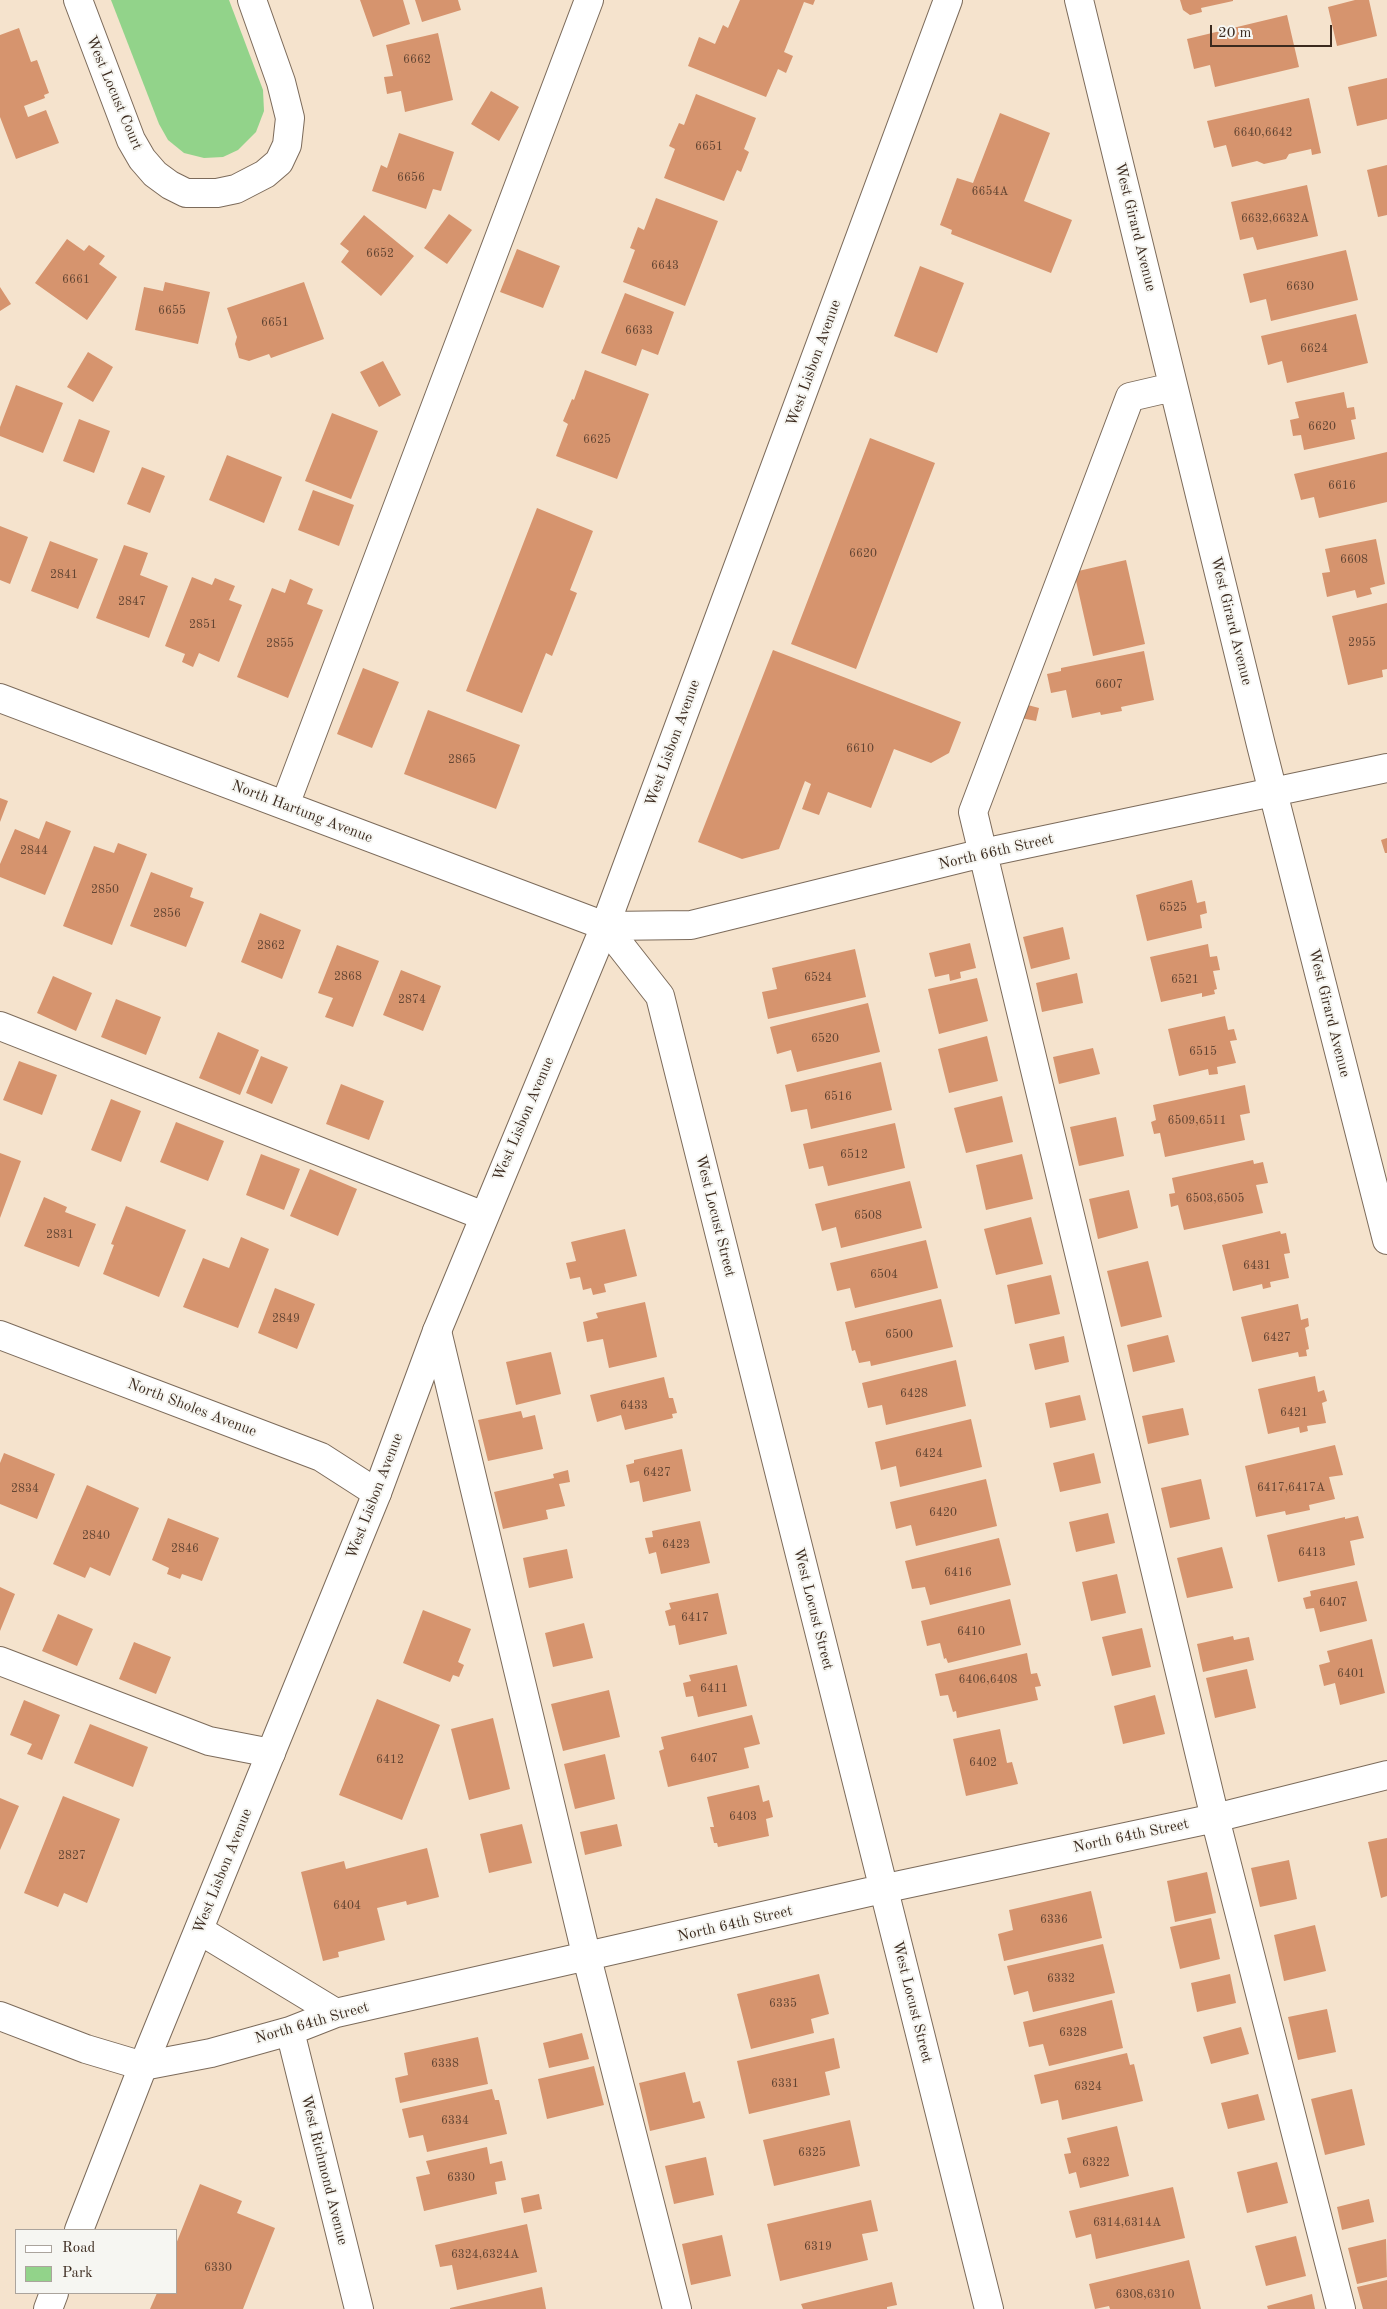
<!DOCTYPE html>
<style>
body{margin:0}
#map{position:relative;width:1387px;height:2309px;overflow:hidden;background:#f5e3cd;font-family:"Old Standard TT",serif}
canvas{display:block}
.legend{position:absolute;left:15px;top:2229px;width:162px;height:65px;box-sizing:border-box;background:#f6f6f2;border:1px solid #aba49d;margin:0;padding:6px 9px;list-style:none;font-size:15px;color:#3b2a1e}
.legend li{display:flex;align-items:center;gap:10px;height:25px}
.legend b{width:25px;border:1px solid #aba49d}
.scale{position:absolute;left:1210px;top:25px;width:122px;height:22px;box-sizing:border-box;border:2px solid #3b2a1e;border-top:0;padding-left:6px;font-size:15px;line-height:18px;white-space:nowrap;color:#3b2a1e;-webkit-text-stroke:4px #f6f6f2;paint-order:stroke}
</style>
<div id="map">
<canvas width="1387" height="2309"></canvas>
<ul class="legend">
<li><b style="height:6px;background:#fff"></b>Road</li>
<li><b style="height:14px;background:#92d38a"></b>Park</li>
</ul>
<div class="scale">20 m</div>
</div>
<script>
const c = document.querySelector('canvas').getContext('2d');
c.lineJoin = 'round';
function fill(path, color) {
  c.fillStyle = color;
  c.fill(path, 'evenodd');
}
function toPath(rows) {
  const path = new Path2D();
  for (const r of rows) {
    path.moveTo(r[0], r[1]);
    for (let i = 2; i < r.length; i += 2) path.lineTo(r[i], r[i + 1]);
  }
  return path;
}
function trace(path, color, width, dash) {
  c.strokeStyle = color;
  c.lineWidth = width;
  c.lineCap = dash ? 'butt' : 'round';
  c.setLineDash(dash || []);
  c.stroke(path);
}
function label(font, color, halo, rows, align = 'center') {
  c.font = font + ' "Old Standard TT",serif';
  c.lineWidth = 4;
  c.setLineDash([]);
  c.textBaseline = 'middle';
  c.strokeStyle = halo;
  c.fillStyle = color;
  for (const [text, x, y, turn = 0] of rows) {
    c.save();
    c.translate(x, y);
    c.rotate((+turn || 0) * Math.PI / 180);
    c.textAlign = isNaN(turn) ? turn : align;
    if (halo) c.strokeText(text, 0, 0);
    c.fillText(text, 0, 0);
    c.restore();
  }
}
fill(toPath([
 [111,0,229,0,263,90,264,111,256,132,238,150,223,157,204,158,184,153,168,140,159,124]
]), '#92d38a');
fill(toPath([
 [360,0,403,0,410,24,373,37],
 [415,0,458,0,461,10,422,22],
 [740,0,815,0,813,5,804,2,784,52,793,56,786,73,778,69,766,97,688,66,699,37,715,44,723,25,728,28],
 [1180,0,1233,0,1233,1,1201,8,1202,12,1190,15,1183,10],
 [1355,0,1369,0,1377,36,1337,46,1328,7],
 [1287,15,1299,67,1215,87,1210,65,1194,69,1187,39],
 [19,28,31,62,37,60,49,93,44,95,45,98,24,106,28,117,46,110,59,143,16,159,0,117,0,35],
 [438,33,453,100,405,112,401,91,387,94,384,77,393,76,386,45],
 [1387,78,1387,119,1357,126,1348,87],
 [491,91,519,107,499,141,471,124],
 [696,94,756,118,744,149,749,152,741,172,737,170,724,201,664,178,675,149,669,146,679,123,684,125],
 [1309,98,1321,153,1312,155,1311,149,1289,154,1286,159,1264,164,1257,161,1232,167,1226,145,1214,148,1207,121],
 [1000,113,1050,133,1024,201,1072,220,1051,273,951,234,952,230,940,225,957,178,973,183],
 [399,133,454,152,441,191,433,189,426,209,372,191,381,165,387,168],
 [1387,165,1387,215,1378,217,1367,170],
 [1307,185,1318,236,1257,250,1253,237,1240,240,1231,202],
 [656,198,718,221,685,306,623,282,635,250,630,248,638,227,644,230],
 [449,214,472,230,447,264,424,248],
 [364,215,414,256,381,296,341,262,349,251,340,244],
 [67,239,84,251,89,245,105,256,99,264,117,277,87,320,35,283],
 [517,249,560,266,543,308,500,292],
 [1346,250,1358,300,1271,321,1266,299,1250,303,1243,274],
 [920,266,964,283,937,353,894,336],
 [165,282,210,292,198,344,135,330,144,287,163,291],
 [304,282,324,339,271,358,269,354,249,361,239,358,235,344,237,337,227,308],
 [0,287,11,304,0,311],
 [625,293,674,312,658,355,642,349,636,366,601,353],
 [1356,314,1368,363,1287,383,1282,361,1268,365,1261,336],
 [88,352,113,367,93,402,67,387],
 [383,361,401,395,379,407,360,372],
 [585,370,649,394,617,479,556,456,568,424,563,421,572,399,574,400],
 [16,385,63,403,43,453,0,436,0,427],
 [1344,392,1347,408,1354,407,1356,419,1351,420,1355,439,1304,450,1301,435,1293,436,1290,420,1299,418,1295,402],
 [332,413,378,431,351,499,305,481],
 [79,419,110,431,94,473,63,461],
 [870,438,935,463,856,669,791,644],
 [1387,452,1387,502,1319,518,1314,497,1301,500,1294,474],
 [227,455,282,477,264,523,209,500],
 [142,467,165,476,150,513,127,504],
 [313,490,354,505,339,546,298,530],
 [537,508,593,531,570,590,577,593,552,656,546,653,522,713,466,691],
 [0,526,28,537,10,584,0,580],
 [1376,539,1385,584,1370,588,1372,594,1357,598,1355,590,1327,597,1322,573,1330,572,1325,549],
 [50,541,98,559,78,609,31,591],
 [124,545,148,553,140,575,168,586,149,638,96,618],
 [1126,560,1145,644,1093,656,1074,572],
 [192,577,212,585,215,578,235,586,229,600,242,605,219,662,199,653,193,667,182,662,185,654,165,646],
 [290,579,313,589,307,604,323,610,288,698,237,677,272,588,285,593],
 [1387,603,1387,669,1382,670,1383,677,1348,685,1332,616],
 [773,650,961,722,949,753,931,763,894,749,871,808,828,792,819,815,802,809,811,784,805,781,779,849,742,859,698,842],
 [1144,651,1154,700,1121,707,1122,711,1101,715,1100,712,1072,718,1066,690,1051,693,1047,674,1061,671,1061,668],
 [363,668,399,682,372,748,337,734],
 [1024,704,1039,708,1036,721,1021,718],
 [428,710,520,745,496,809,404,774],
 [0,798,8,801,0,822],
 [46,821,71,831,45,895,0,877,0,864,15,829,39,839],
 [1387,838,1387,853,1385,853,1381,840],
 [118,843,147,854,112,945,63,926,94,846,114,853],
 [151,872,193,888,190,897,204,902,186,947,130,926],
 [1192,880,1197,903,1205,901,1207,913,1200,915,1202,928,1147,941,1136,895],
 [260,913,301,930,282,979,241,962],
 [1063,927,1070,959,1031,969,1023,937],
 [970,943,976,968,960,972,961,978,950,981,949,974,935,977,929,953],
 [1208,944,1210,957,1217,956,1220,970,1213,971,1217,989,1214,990,1215,994,1202,997,1202,993,1161,1002,1150,957],
 [337,945,379,961,353,1027,325,1017,333,998,318,993],
 [855,949,866,997,768,1019,762,992,777,989,772,968],
 [401,970,441,986,423,1031,383,1015],
 [1077,973,1083,1003,1042,1012,1036,983],
 [53,976,92,993,76,1031,37,1013],
 [977,978,988,1021,939,1034,928,989],
 [116,999,161,1017,146,1055,101,1037],
 [868,1003,880,1052,797,1072,791,1050,777,1054,770,1027],
 [1225,1016,1228,1030,1234,1029,1237,1040,1230,1041,1236,1063,1217,1067,1218,1074,1209,1075,1208,1069,1179,1076,1168,1029],
 [218,1032,259,1050,240,1095,199,1078],
 [987,1036,998,1081,949,1093,938,1049],
 [1093,1048,1100,1074,1059,1084,1053,1057],
 [261,1056,288,1067,272,1104,246,1093],
 [19,1061,57,1075,42,1115,3,1100],
 [881,1062,892,1110,811,1129,807,1109,791,1112,785,1085],
 [341,1084,384,1101,369,1140,326,1124],
 [1245,1085,1250,1113,1240,1115,1245,1140,1165,1157,1160,1133,1154,1134,1151,1122,1156,1120,1153,1105],
 [1002,1096,1013,1142,966,1153,954,1108],
 [111,1099,141,1111,121,1162,91,1150],
 [1116,1117,1124,1156,1079,1166,1070,1127],
 [176,1122,224,1141,208,1181,160,1162],
 [895,1123,905,1168,828,1186,823,1166,809,1169,803,1144],
 [0,1153,21,1161,0,1218],
 [261,1154,300,1169,284,1210,246,1195],
 [1022,1154,1033,1199,986,1210,976,1165],
 [1253,1160,1254,1164,1263,1162,1268,1183,1256,1185,1263,1213,1184,1230,1178,1205,1171,1207,1169,1194,1175,1193,1172,1178],
 [310,1169,357,1189,338,1236,290,1216],
 [910,1181,922,1228,841,1248,836,1227,822,1231,815,1204],
 [1129,1190,1138,1228,1098,1239,1089,1199],
 [44,1197,67,1207,65,1212,96,1224,79,1267,24,1246],
 [126,1206,186,1230,159,1297,103,1274,114,1245,111,1244],
 [1031,1217,1043,1264,996,1275,984,1229],
 [625,1229,637,1276,604,1284,606,1292,593,1295,591,1288,583,1290,580,1277,570,1279,566,1263,576,1261,571,1242],
 [1280,1231,1281,1234,1286,1233,1290,1253,1284,1254,1289,1278,1270,1282,1271,1287,1263,1289,1262,1284,1233,1291,1222,1245],
 [241,1237,269,1249,238,1328,183,1307,203,1258,229,1268],
 [926,1240,938,1288,855,1308,850,1288,837,1291,830,1263],
 [1148,1261,1162,1317,1121,1327,1107,1271],
 [1051,1275,1060,1314,1015,1324,1007,1285],
 [275,1288,315,1304,297,1349,258,1333],
 [941,1299,953,1347,871,1366,870,1361,859,1363,855,1350,852,1351,845,1322],
 [645,1302,657,1357,609,1368,603,1339,587,1342,583,1322,598,1318,596,1313],
 [1298,1304,1301,1320,1308,1318,1309,1326,1305,1328,1309,1349,1306,1350,1307,1356,1299,1357,1298,1352,1252,1362,1241,1317],
 [1168,1335,1175,1362,1133,1372,1127,1345],
 [1064,1336,1069,1362,1035,1370,1029,1344],
 [551,1352,561,1394,516,1405,506,1362],
 [956,1360,966,1406,886,1425,882,1405,868,1408,862,1383],
 [1315,1376,1318,1392,1324,1390,1327,1401,1322,1403,1326,1423,1307,1426,1308,1431,1300,1433,1299,1427,1268,1434,1258,1389],
 [664,1377,669,1398,673,1398,677,1413,672,1414,673,1418,625,1430,621,1415,597,1422,590,1395],
 [1080,1395,1086,1420,1050,1428,1045,1403],
 [1183,1408,1189,1435,1148,1444,1142,1416],
 [521,1411,523,1418,535,1415,543,1449,488,1461,478,1420],
 [971,1419,982,1467,900,1487,896,1466,881,1470,875,1442],
 [1335,1445,1343,1475,1329,1477,1335,1499,1309,1505,1310,1510,1286,1515,1285,1511,1256,1517,1245,1466],
 [682,1449,691,1491,643,1502,639,1481,630,1483,626,1465,634,1463,634,1460],
 [4,1453,55,1474,37,1519,0,1504,0,1463],
 [1094,1453,1101,1483,1060,1492,1053,1463],
 [568,1470,570,1482,559,1484,565,1506,546,1510,548,1519,503,1529,494,1492,554,1478,553,1474],
 [986,1479,997,1526,916,1546,911,1525,896,1529,890,1502],
 [1201,1479,1210,1519,1170,1528,1161,1488],
 [87,1485,139,1508,110,1576,90,1567,85,1578,53,1564],
 [1108,1513,1115,1543,1076,1552,1069,1522],
 [1358,1516,1364,1538,1350,1541,1355,1565,1278,1582,1267,1535,1345,1517,1345,1519],
 [168,1518,219,1538,202,1581,182,1574,180,1579,167,1574,169,1568,152,1560],
 [700,1521,710,1563,661,1574,656,1552,649,1554,645,1538,653,1537,652,1531],
 [999,1538,1011,1585,930,1605,925,1587,912,1589,905,1561],
 [1222,1547,1233,1588,1187,1598,1177,1558],
 [567,1549,573,1578,529,1588,523,1558],
 [1117,1574,1126,1613,1091,1621,1082,1582],
 [1357,1581,1367,1621,1320,1632,1314,1608,1306,1609,1303,1598,1311,1596,1310,1591],
 [0,1587,15,1594,0,1631],
 [718,1593,727,1634,679,1645,675,1625,669,1626,665,1611,671,1609,669,1603],
 [1010,1599,1021,1645,948,1663,946,1658,944,1659,940,1643,927,1646,921,1621],
 [423,1610,471,1629,458,1662,464,1665,459,1677,453,1675,450,1682,403,1663],
 [58,1614,93,1629,77,1666,42,1651],
 [584,1623,593,1658,553,1667,545,1633],
 [1142,1628,1151,1667,1112,1676,1102,1637],
 [1233,1636,1234,1640,1249,1637,1254,1660,1203,1672,1197,1644],
 [1372,1639,1385,1693,1340,1705,1335,1683,1324,1686,1319,1665,1330,1662,1327,1651],
 [134,1642,171,1657,156,1694,119,1679],
 [1027,1653,1031,1674,1037,1673,1041,1686,1035,1687,1038,1700,957,1718,956,1711,953,1712,948,1695,940,1696,935,1674],
 [737,1665,747,1706,698,1717,693,1696,686,1697,683,1683,691,1681,689,1675],
 [1247,1669,1256,1708,1215,1718,1206,1678],
 [609,1690,620,1737,563,1751,551,1704],
 [1155,1695,1165,1734,1123,1744,1114,1706],
 [377,1699,440,1725,402,1820,339,1795],
 [24,1700,60,1715,42,1760,27,1754,32,1744,10,1735],
 [752,1715,760,1744,744,1748,749,1768,668,1787,659,1751,664,1749,661,1737],
 [493,1718,510,1789,469,1800,451,1729],
 [90,1724,148,1747,133,1787,74,1763],
 [1000,1729,1007,1763,1012,1762,1018,1784,966,1796,953,1739],
 [605,1754,615,1799,575,1809,564,1764],
 [759,1785,763,1802,769,1800,773,1817,766,1819,769,1836,718,1847,717,1843,714,1843,710,1827,714,1827,707,1797],
 [63,1796,120,1819,87,1903,64,1893,58,1907,24,1893],
 [0,1798,19,1806,0,1850],
 [522,1824,532,1863,489,1873,480,1834],
 [617,1824,622,1846,585,1855,580,1832],
 [1387,1838,1387,1896,1381,1898,1368,1842],
 [427,1848,439,1897,407,1905,406,1901,377,1908,385,1940,338,1952,339,1957,323,1961,301,1872,344,1861,346,1869],
 [1289,1860,1297,1899,1260,1907,1251,1868],
 [1207,1872,1216,1913,1175,1922,1167,1881],
 [1091,1891,1102,1938,1004,1961,998,1934,1013,1930,1009,1910],
 [1211,1918,1220,1959,1180,1969,1170,1927],
 [1315,1925,1326,1971,1284,1981,1274,1935],
 [1103,1944,1115,1993,1033,2012,1028,1991,1014,1995,1007,1966],
 [819,1974,829,2014,811,2019,814,2033,751,2049,737,1994],
 [1230,1974,1236,2003,1197,2012,1191,1983],
 [1112,2000,1123,2048,1049,2066,1043,2044,1029,2047,1023,2022],
 [1327,2009,1336,2052,1298,2060,1288,2017],
 [1241,2027,1249,2054,1211,2064,1203,2037],
 [582,2033,589,2059,549,2068,543,2043],
 [478,2037,488,2084,400,2103,395,2078,408,2075,404,2053],
 [834,2038,840,2068,825,2072,830,2095,749,2114,737,2061],
 [1127,2053,1130,2065,1134,2064,1143,2101,1062,2120,1058,2100,1041,2104,1034,2075],
 [594,2066,604,2105,547,2119,538,2079],
 [685,2072,693,2103,700,2101,705,2118,650,2131,639,2083],
 [492,2089,495,2100,499,2100,507,2134,427,2152,423,2135,409,2138,402,2109],
 [1352,2089,1365,2145,1325,2155,1311,2099],
 [1258,2094,1265,2120,1228,2129,1221,2103],
 [850,2120,860,2166,774,2186,763,2140],
 [1117,2126,1129,2176,1080,2188,1076,2172,1069,2174,1064,2154,1071,2153,1067,2138],
 [487,2147,490,2164,502,2161,506,2180,495,2182,497,2194,424,2211,416,2177,430,2174,426,2161],
 [706,2157,714,2195,674,2204,665,2166],
 [1277,2162,1288,2203,1247,2213,1237,2172],
 [200,2184,242,2201,237,2213,275,2228,243,2309,150,2309,157,2293,176,2293,176,2244],
 [1173,2187,1185,2238,1096,2259,1091,2234,1076,2238,1069,2211],
 [539,2194,542,2209,524,2213,521,2198],
 [1369,2199,1374,2222,1342,2230,1337,2207],
 [871,2200,878,2231,862,2234,868,2260,780,2281,767,2224],
 [527,2224,537,2272,457,2290,452,2265,440,2267,435,2245],
 [722,2235,731,2276,691,2285,682,2244],
 [1296,2236,1306,2276,1266,2286,1255,2246],
 [1386,2239,1387,2277,1357,2284,1348,2248],
 [1189,2260,1201,2309,1110,2309,1109,2306,1095,2309,1089,2284],
 [1387,2280,1387,2309,1363,2309,1357,2287],
 [892,2282,897,2305,887,2307,887,2309,803,2309,801,2304],
 [542,2287,546,2309,450,2309,450,2308],
 [1312,2294,1315,2309,1268,2309,1267,2306]
]), '#d6946e');
const minor = toPath([
 [78,0,131,140,142,159,155,174,170,185,186,193,217,193,236,189,265,174,279,162,287,145,290,118,281,82,252,0],
 [1079,0,1261,745,1387,1240],
 [1173,387,1130,397,973,812,1215,1818,1341,2309],
 [0,698,605,926,691,925,983,853,1387,768],
 [285,805,589,0],
 [605,926,660,996,989,2309],
 [0,1026,484,1216],
 [437,1331,587,1958,677,2309],
 [0,1335,321,1457,377,1493],
 [0,1661,209,1741,271,1753],
 [199,1930,336,2013],
 [0,2016,86,2049,143,2066,211,2053,290,2031,336,2013,882,1889,1215,1818,1387,1775],
 [290,2031,359,2309]
]);
const major = toPath([
 [79,2230,143,2066,377,1493,437,1331,605,926,948,0],
 [48,2309,54,2293]
]);
trace(minor, '#7c6b5b', 30);
trace(major, '#7c6b5b', 30);
trace(minor, '#fff', 28);
trace(major, '#fff', 28);
label('12px', '#624432', null, [
 ["6662",417,60],
 ["6640,6642",1263,133],
 ["6651",709,147],
 ["6656",411,178],
 ["6654A",990,192],
 ["6632,6632A",1275,219],
 ["6652",380,254],
 ["6643",665,266],
 ["6661",76,280],
 ["6630",1300,287],
 ["6655",172,311],
 ["6651",275,323],
 ["6633",639,331],
 ["6624",1314,349],
 ["6620",1322,427],
 ["6625",597,440],
 ["6616",1342,486],
 ["6620",863,554],
 ["6608",1354,560],
 ["2841",64,575],
 ["2847",132,602],
 ["2851",203,625],
 ["2955",1362,643],
 ["2855",280,644],
 ["6607",1109,685],
 ["6610",860,749],
 ["2865",462,760],
 ["2844",34,851],
 ["2850",105,890],
 ["6525",1173,908],
 ["2856",167,914],
 ["2862",271,946],
 ["2868",348,977],
 ["6524",818,978],
 ["6521",1185,980],
 ["2874",412,1000],
 ["6520",825,1039],
 ["6515",1203,1052],
 ["6516",838,1097],
 ["6509,6511",1197,1121],
 ["6512",854,1155],
 ["6503,6505",1215,1199],
 ["6508",868,1216],
 ["2831",60,1235],
 ["6431",1257,1266],
 ["6504",884,1275],
 ["2849",286,1319],
 ["6500",899,1335],
 ["6427",1277,1338],
 ["6428",914,1394],
 ["6433",634,1406],
 ["6421",1294,1413],
 ["6424",929,1454],
 ["6427",657,1473],
 ["6417,6417A",1291,1488],
 ["2834",25,1489],
 ["6420",943,1513],
 ["2840",96,1536],
 ["6423",676,1545],
 ["2846",185,1549],
 ["6413",1312,1553],
 ["6416",958,1573],
 ["6407",1333,1603],
 ["6417",695,1618],
 ["6410",971,1632],
 ["6401",1351,1674],
 ["6406,6408",988,1680],
 ["6411",714,1689],
 ["6407",704,1759],
 ["6412",390,1760],
 ["6402",983,1763],
 ["6403",743,1817],
 ["2827",72,1856],
 ["6404",347,1906],
 ["6336",1054,1920],
 ["6332",1061,1979],
 ["6335",783,2004],
 ["6328",1073,2033],
 ["6338",445,2064],
 ["6331",785,2084],
 ["6324",1088,2087],
 ["6334",455,2121],
 ["6325",812,2153],
 ["6322",1096,2163],
 ["6330",461,2178],
 ["6314,6314A",1127,2223],
 ["6319",818,2247],
 ["6324,6324A",485,2255],
 ["6330",218,2268],
 ["6308,6310",1145,2295]
]);
label('15px', '#3b2a1e', '#f6f6f2', [
 ["West Locust Court",114,93,67],
 ["West Girard Avenue",1135,227,76],
 ["West Lisbon Avenue",814,363,-70],
 ["West Girard Avenue",1231,621,76],
 ["West Lisbon Avenue",673,743,-70],
 ["North Hartung Avenue",302,812,21],
 ["North 66th Street",996,852,-13],
 ["West Girard Avenue",1329,1013,76],
 ["West Lisbon Avenue",524,1119,-67],
 ["West Locust Street",715,1216,76],
 ["North Sholes Avenue",192,1408,21],
 ["West Lisbon Avenue",375,1496,-69],
 ["West Locust Street",813,1609,76],
 ["North 64th Street",1131,1836,-12],
 ["West Lisbon Avenue",223,1871,-68],
 ["North 64th Street",735,1924,-13],
 ["West Locust Street",912,2002,76],
 ["North 64th Street",312,2023,-16],
 ["West Richmond Avenue",324,2170,76]
]);
</script>
